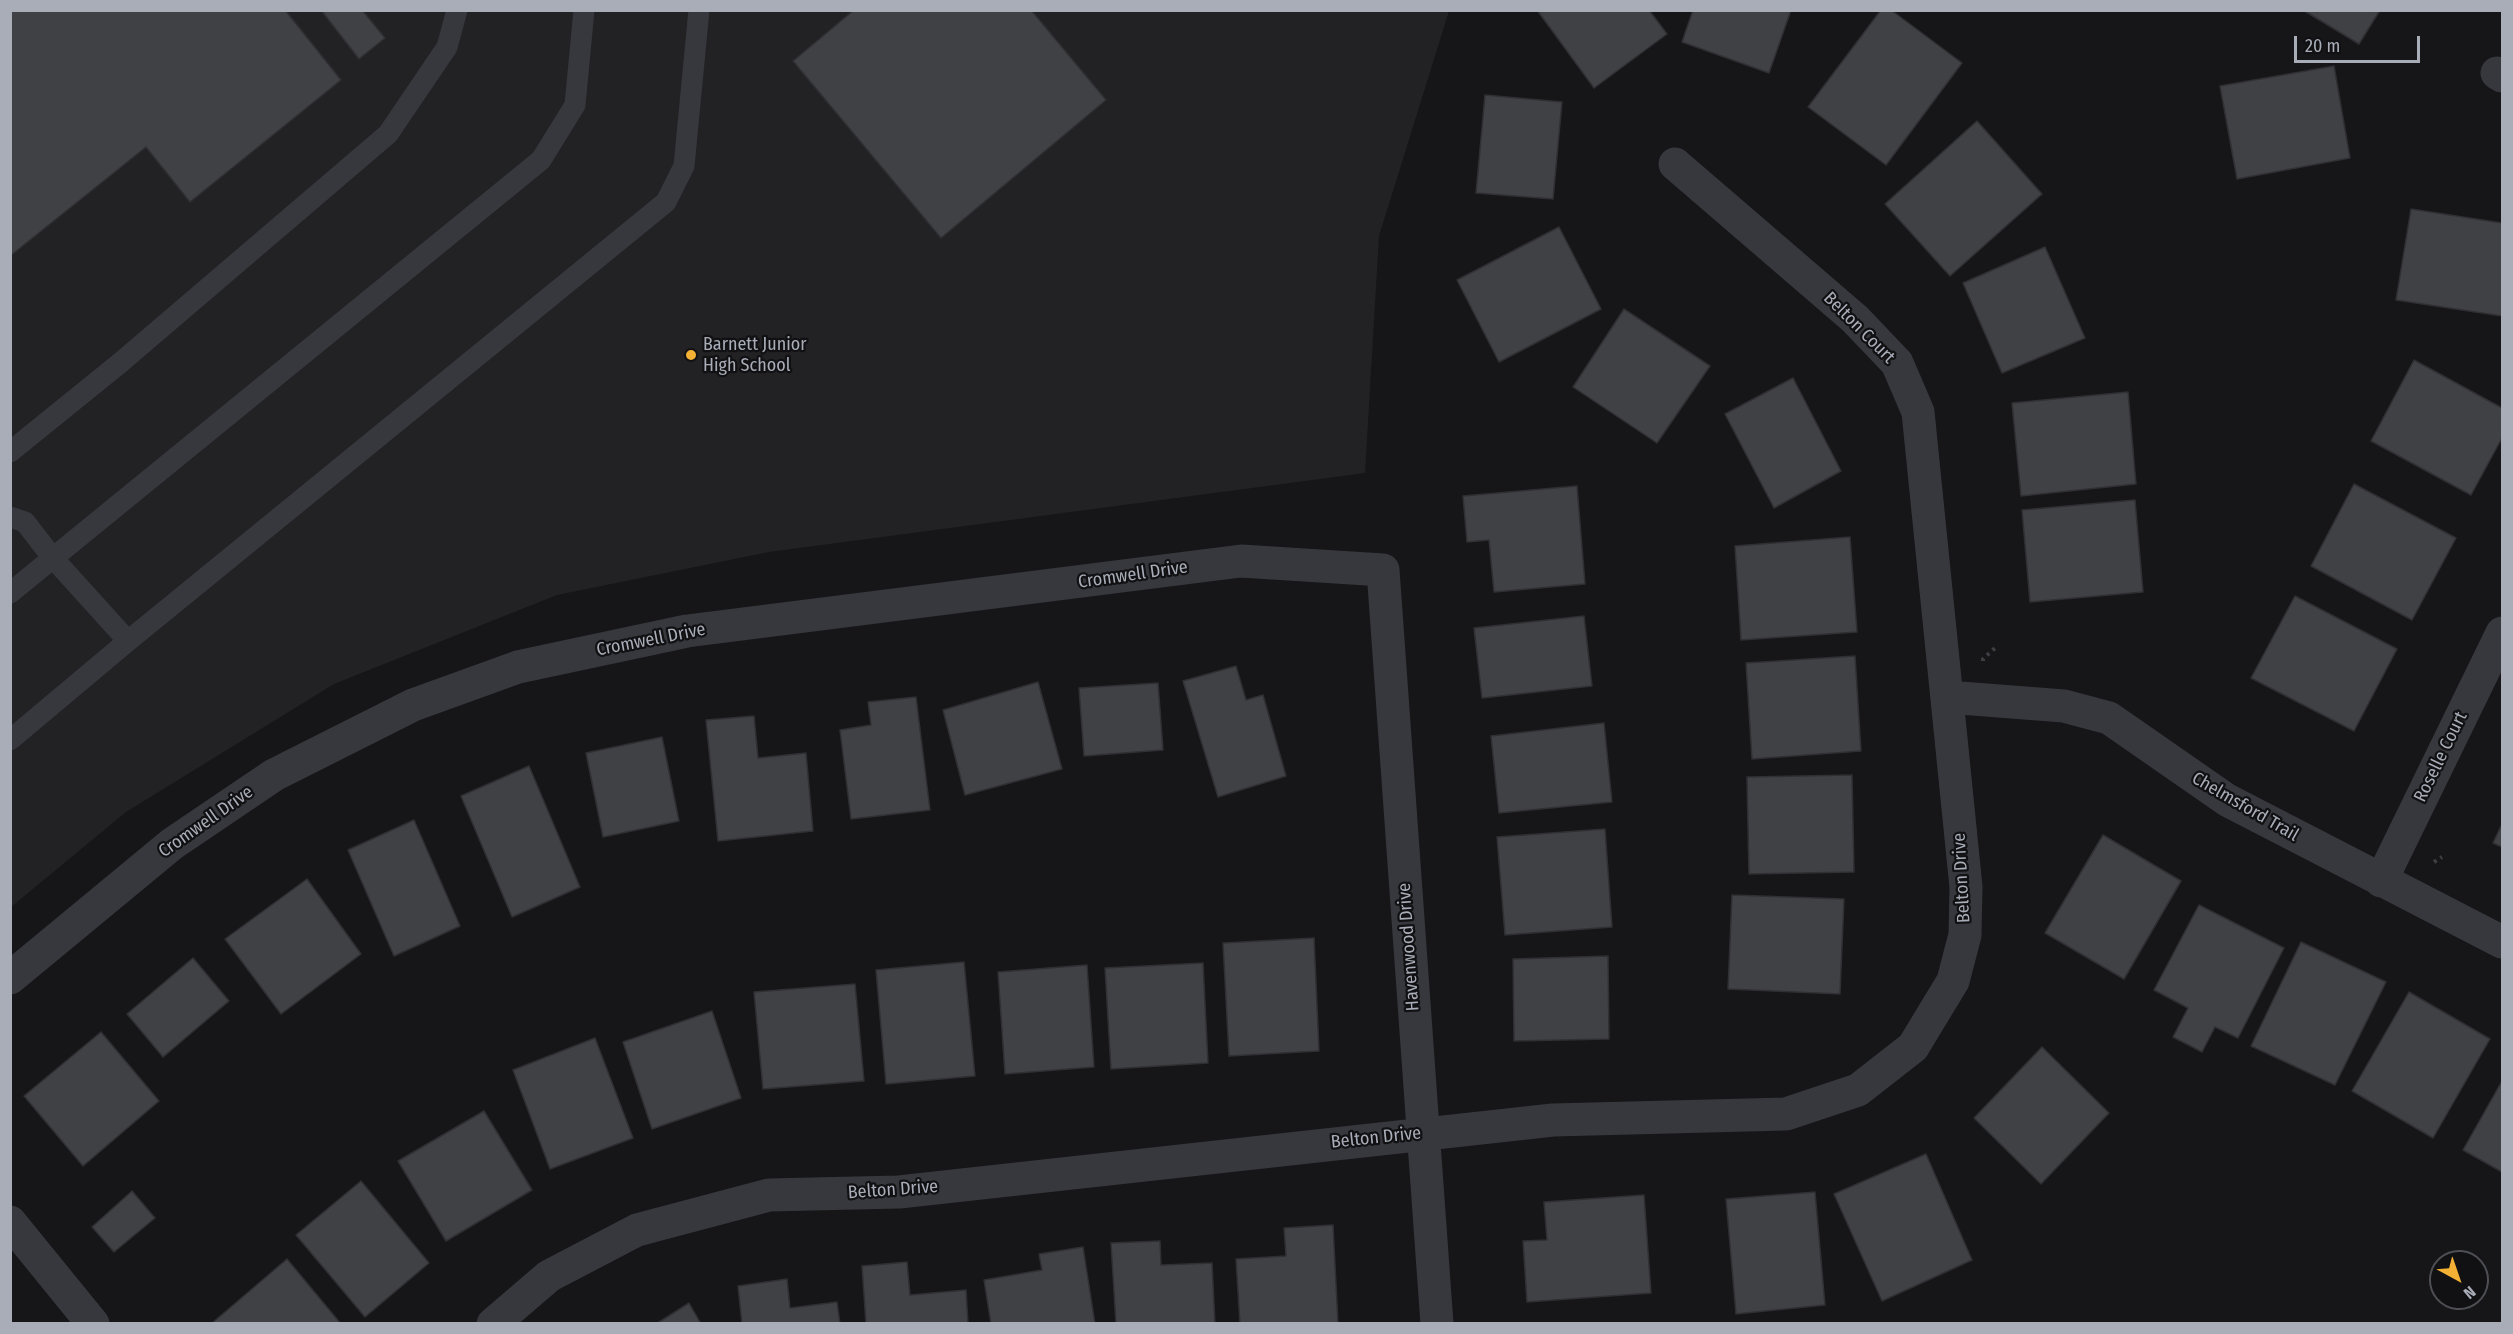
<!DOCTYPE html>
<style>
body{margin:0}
#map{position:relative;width:2513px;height:1334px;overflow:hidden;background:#161618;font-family:"Fira Sans Condensed",sans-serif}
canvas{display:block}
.frame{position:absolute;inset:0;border:12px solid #a8adb8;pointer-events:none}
.north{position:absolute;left:2429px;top:1250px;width:60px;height:60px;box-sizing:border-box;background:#111113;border:2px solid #4d4f55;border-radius:50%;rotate:140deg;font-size:16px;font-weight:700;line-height:24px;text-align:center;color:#a8adb8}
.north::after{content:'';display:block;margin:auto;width:21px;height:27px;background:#f2b134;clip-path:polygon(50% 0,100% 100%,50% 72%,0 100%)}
.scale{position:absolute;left:2294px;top:36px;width:126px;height:27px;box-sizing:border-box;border:3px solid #a8adb8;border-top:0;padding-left:8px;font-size:18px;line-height:21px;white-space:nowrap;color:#a8adb8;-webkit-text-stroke:4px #111113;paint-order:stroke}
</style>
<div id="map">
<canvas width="2513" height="1334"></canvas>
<div class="frame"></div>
<div class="north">N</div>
<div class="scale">20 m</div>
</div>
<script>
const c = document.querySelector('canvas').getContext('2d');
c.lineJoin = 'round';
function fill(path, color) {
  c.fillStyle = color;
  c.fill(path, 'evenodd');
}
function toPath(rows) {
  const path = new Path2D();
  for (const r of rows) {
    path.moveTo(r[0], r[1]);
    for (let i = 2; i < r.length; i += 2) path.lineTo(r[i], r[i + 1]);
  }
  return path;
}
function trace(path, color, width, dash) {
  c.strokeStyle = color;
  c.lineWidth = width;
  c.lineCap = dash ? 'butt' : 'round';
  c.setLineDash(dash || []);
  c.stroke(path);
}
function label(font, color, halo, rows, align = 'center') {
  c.font = font + ' "Fira Sans Condensed",sans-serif';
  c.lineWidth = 4.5;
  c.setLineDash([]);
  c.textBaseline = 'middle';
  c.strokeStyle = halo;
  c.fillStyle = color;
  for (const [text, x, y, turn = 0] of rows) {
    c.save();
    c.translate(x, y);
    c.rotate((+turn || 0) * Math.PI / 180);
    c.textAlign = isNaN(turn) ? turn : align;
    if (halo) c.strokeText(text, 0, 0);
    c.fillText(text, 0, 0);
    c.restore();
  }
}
fill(toPath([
 [11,11,1449,11,1379,236,1365,473,769,552,557,595,334,684,126,812,11,907]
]), '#222225');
const building = toPath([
 [10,10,285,10,341,80,190,202,146,147,10,256,10,10],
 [321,10,362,10,385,38,359,59,321,10],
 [854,10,1031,10,1106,100,941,238,793,61,854,10],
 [1537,10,1649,10,1667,34,1594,88,1537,10],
 [1693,10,1791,10,1769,73,1682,42,1693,10],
 [1881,10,1891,10,1962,63,1886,165,1808,107,1881,10],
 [2303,10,2380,10,2359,44,2303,10],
 [2334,66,2350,158,2237,179,2220,86,2334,66],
 [1485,95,1562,102,1553,199,1476,193,1485,95],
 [1977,121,2042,194,1950,276,1885,204,1977,121],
 [2411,209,2502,223,2502,316,2396,300,2411,209],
 [1559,227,1601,309,1499,362,1457,280,1559,227],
 [2045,247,2085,338,2002,373,1963,283,2045,247],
 [1624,309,1710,366,1657,443,1573,387,1624,309],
 [2414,360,2502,408,2502,438,2471,495,2371,441,2414,360],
 [1793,378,1841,471,1774,508,1725,414,1793,378],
 [2128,392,2136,484,2021,496,2012,403,2128,392],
 [2354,484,2456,538,2412,620,2311,566,2354,484],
 [1577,486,1585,584,1494,592,1489,540,1467,542,1463,496,1577,486],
 [2135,500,2143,592,2030,602,2022,510,2135,500],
 [1850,537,1857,632,1741,640,1735,546,1850,537],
 [2295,596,2397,649,2354,731,2251,678,2295,596],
 [1584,616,1592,686,1482,698,1474,628,1584,616],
 [1855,656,1861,751,1752,759,1746,663,1855,656],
 [1236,666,1246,700,1263,695,1286,776,1218,797,1183,681,1236,666],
 [1038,682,1062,769,965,795,943,710,1038,682],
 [1158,683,1163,750,1084,756,1079,688,1158,683],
 [916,697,930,810,851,819,840,730,871,725,868,702,916,697],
 [754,716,758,758,806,753,813,831,718,841,706,720,754,716],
 [1604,723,1612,802,1499,813,1491,736,1604,723],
 [662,737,679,821,603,837,586,753,662,737],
 [529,766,580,887,512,917,461,796,529,766],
 [1852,775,1854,872,1749,874,1747,777,1852,775],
 [414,820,460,926,394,956,348,850,414,820],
 [2502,824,2502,847,2493,843,2502,824],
 [1605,829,1612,927,1505,935,1497,837,1605,829],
 [2103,835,2181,881,2124,979,2045,933,2103,835],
 [307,879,361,954,281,1014,225,939,307,879],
 [1732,895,1844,899,1840,994,1728,989,1732,895],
 [2199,905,2284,948,2238,1038,2215,1027,2202,1052,2173,1037,2188,1008,2154,990,2199,905],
 [1314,938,1319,1051,1229,1056,1223,943,1314,938],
 [2301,942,2386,982,2335,1085,2251,1046,2301,942],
 [1608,956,1609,1039,1514,1041,1513,959,1608,956],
 [193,958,229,1001,163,1057,127,1014,193,958],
 [964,962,975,1076,886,1084,876,970,964,962],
 [1203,963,1208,1063,1111,1069,1105,968,1203,963],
 [1087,965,1094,1067,1005,1074,998,972,1087,965],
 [855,984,864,1081,763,1089,754,992,855,984],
 [2409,992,2490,1039,2433,1138,2352,1091,2409,992],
 [712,1011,741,1098,652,1129,623,1042,712,1011],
 [101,1032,159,1101,83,1166,24,1096,101,1032],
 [595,1038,633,1138,550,1169,513,1070,595,1038],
 [2042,1047,2109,1113,2041,1184,1974,1118,2042,1047],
 [2502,1081,2502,1172,2463,1150,2502,1081],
 [484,1111,532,1190,446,1241,398,1161,484,1111],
 [1926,1154,1972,1260,1882,1301,1834,1194,1926,1154],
 [361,1181,429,1263,365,1317,296,1235,361,1181],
 [132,1191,155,1218,114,1252,92,1227,132,1191],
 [1815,1192,1825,1305,1736,1314,1726,1199,1815,1192],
 [1644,1195,1651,1293,1527,1302,1523,1241,1547,1240,1544,1202,1644,1195],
 [1333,1225,1338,1324,1240,1324,1236,1259,1286,1256,1284,1228,1333,1225],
 [1160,1241,1161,1265,1212,1263,1215,1324,1116,1324,1111,1243,1160,1241],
 [1083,1247,1095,1324,991,1324,984,1280,1042,1270,1039,1254,1083,1247],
 [287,1259,341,1324,211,1324,287,1259],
 [907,1262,910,1295,966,1290,968,1324,866,1324,862,1266,907,1262],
 [787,1279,790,1308,837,1302,840,1324,742,1324,738,1286,787,1279],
 [689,1303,701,1324,656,1324,689,1303]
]);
fill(building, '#404145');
trace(building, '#303034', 1.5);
trace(toPath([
 [1983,661,1983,659,1995,648],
 [2434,862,2442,857]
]), '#3d3f44', 4, [3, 4.5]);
trace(toPath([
 [10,452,120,363,388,134,447,47,457,10],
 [10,517,25,522,52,557,128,641],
 [10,593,541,160,575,105,584,10],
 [10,740,128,641,666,202,684,166,699,10]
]), '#37383d', 21);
trace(toPath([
 [2497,73,2502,76],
 [1947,697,2064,706,2109,718,2227,800,2502,942],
 [2381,881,2502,633],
 [10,978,172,844,274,775,413,705,518,667,687,631,1241,561,1383,570,1437,1324],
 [10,1222,93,1324],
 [493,1324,549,1276,637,1230,769,1195,899,1192,1553,1120,1786,1114,1858,1090,1913,1047,1953,981,1965,935,1966,887,1918,412,1897,363,1855,319,1675,164]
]), '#37383d', 33);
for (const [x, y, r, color] of [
 [691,355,6,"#f2b134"]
]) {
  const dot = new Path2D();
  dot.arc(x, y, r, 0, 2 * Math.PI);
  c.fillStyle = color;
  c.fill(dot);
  trace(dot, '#111113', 2);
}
label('18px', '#a8adb8', '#111113', [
 ["Belton Court",1859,328,45],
 ["Cromwell Drive",1133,575,-8],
 ["Cromwell Drive",651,640,-11],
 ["Roselle Court",2441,757,-64],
 ["Chelmsford Trail",2245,807,30],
 ["Cromwell Drive",206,822,-35],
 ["Belton Drive",1962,878,-93],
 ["Havenwood Drive",1409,947,-94],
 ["Belton Drive",1376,1138,-6],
 ["Belton Drive",893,1190,-4]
]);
label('18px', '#a8adb8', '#111113', [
 ["Barnett Junior",703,345],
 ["High School",703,366]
], 'left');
</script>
